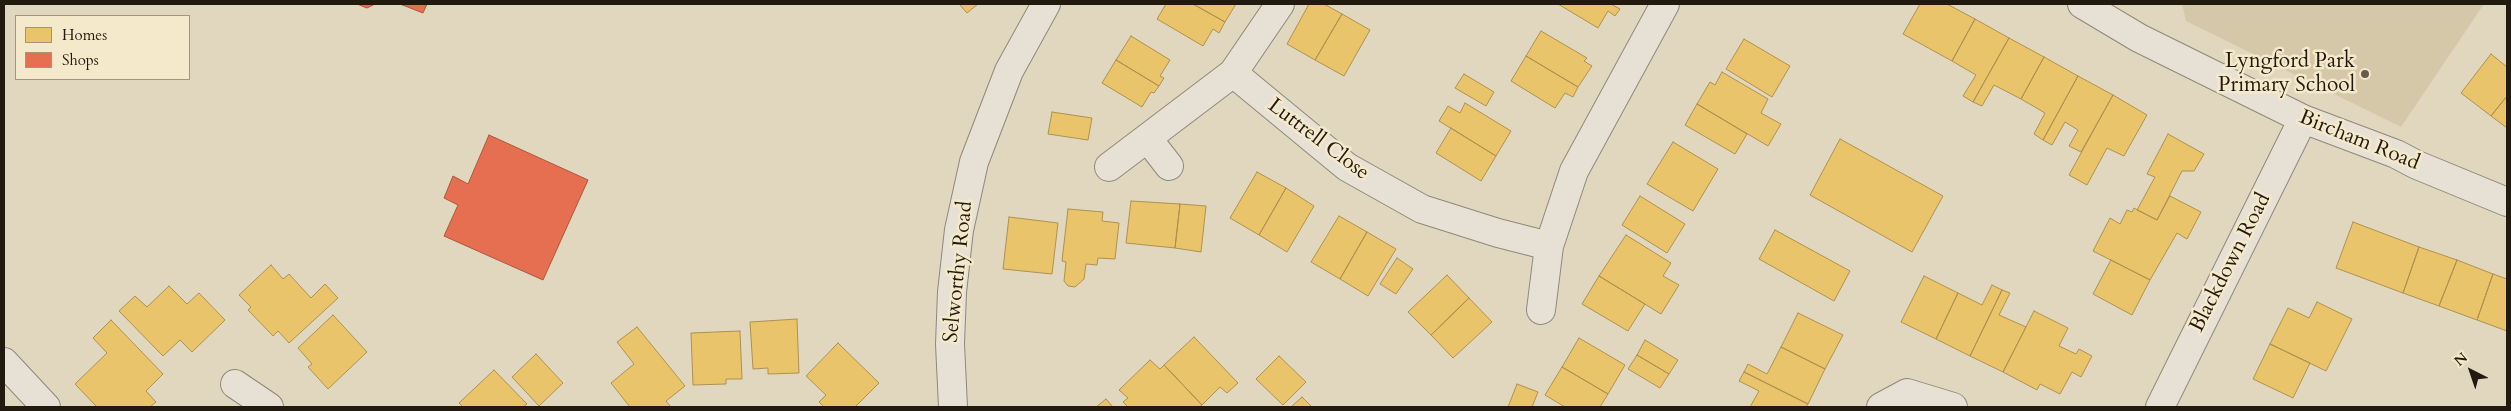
<!DOCTYPE html>
<style>
body{margin:0}
#map{position:relative;width:2511px;height:411px;overflow:hidden;background:#e1d7bf;font-family:Cardo,serif}
canvas{display:block}
.frame{position:absolute;inset:0;border:5px solid #231a0f;pointer-events:none}
.legend{position:absolute;left:15px;top:15px;width:175px;height:65px;box-sizing:border-box;background:#f5e9cc;border:1px solid #a19680;margin:0;padding:6px 9px;list-style:none;font-size:15px;color:#231a0f}
.legend li{display:flex;align-items:center;gap:10px;height:25px}
.legend b{width:25px;border:1px solid #a19680}
.north{position:absolute;left:2446px;top:346px;width:50px;height:50px;-webkit-text-stroke:4px #f5e9cc;paint-order:stroke;rotate:319deg;font-size:14px;font-weight:700;line-height:20px;text-align:center;color:#231a0f}
.north::after{content:'';display:block;margin:auto;width:18px;height:22px;background:#231a0f;clip-path:polygon(50% 0,100% 100%,50% 72%,0 100%)}
</style>
<div id="map">
<canvas width="2511" height="411"></canvas>
<div class="frame"></div>
<ul class="legend">
<li><b style="height:14px;background:#e9c46a"></b>Homes</li>
<li><b style="height:14px;background:#e76f51"></b>Shops</li>
</ul>
<div class="north">N</div>
</div>
<script>
const c = document.querySelector('canvas').getContext('2d');
c.lineJoin = 'round';
function fill(path, color) {
  c.fillStyle = color;
  c.fill(path, 'evenodd');
}
function toPath(rows) {
  const path = new Path2D();
  for (const r of rows) {
    path.moveTo(r[0], r[1]);
    for (let i = 2; i < r.length; i += 2) path.lineTo(r[i], r[i + 1]);
  }
  return path;
}
function trace(path, color, width, dash) {
  c.strokeStyle = color;
  c.lineWidth = width;
  c.lineCap = dash ? 'butt' : 'round';
  c.setLineDash(dash || []);
  c.stroke(path);
}
function label(font, color, halo, rows, align = 'center') {
  c.font = font + ' Cardo,serif';
  c.lineWidth = 5;
  c.setLineDash([]);
  c.textBaseline = 'middle';
  c.strokeStyle = halo;
  c.fillStyle = color;
  for (const [text, x, y, turn = 0] of rows) {
    c.save();
    c.translate(x, y);
    c.rotate((+turn || 0) * Math.PI / 180);
    c.textAlign = isNaN(turn) ? turn : align;
    if (halo) c.strokeText(text, 0, 0);
    c.fillText(text, 0, 0);
    c.restore();
  }
}
fill(toPath([
 [2182,4,2484,4,2401,127,2186,21]
]), '#d5c8a8');
const homes = toPath([
 [959,4,978,4,967,13,959,4],
 [1166,4,1193,4,1225,22,1219,33,1213,29,1203,46,1157,19,1166,4],
 [1193,4,1236,4,1225,22,1193,4],
 [1309,4,1324,4,1342,14,1315,60,1287,44,1309,4],
 [1558,4,1611,4,1620,9,1615,16,1608,11,1598,28,1558,4],
 [1920,4,1947,4,1975,19,1952,61,1903,34,1920,4],
 [1342,14,1370,30,1344,76,1315,60,1342,14],
 [1975,19,2009,38,1973,102,1963,96,1976,75,1952,61,1975,19],
 [1541,31,1587,58,1584,61,1592,66,1578,87,1526,56,1541,31],
 [1131,36,1170,60,1160,76,1164,78,1159,86,1116,60,1131,36],
 [2009,38,2044,57,2021,99,1994,85,1982,106,1973,102,2009,38],
 [1744,39,1790,66,1772,97,1726,69,1744,39],
 [2491,54,2507,67,2507,96,2491,116,2461,93,2491,54],
 [1526,56,1578,87,1573,97,1565,93,1555,108,1511,81,1526,56],
 [2044,57,2078,76,2043,140,2034,134,2045,113,2021,99,2044,57],
 [1116,60,1159,86,1154,93,1151,92,1142,107,1102,83,1116,60],
 [1722,72,1768,99,1761,113,1781,124,1768,146,1697,104,1710,82,1715,85,1722,72],
 [1464,74,1494,92,1486,106,1455,88,1464,74],
 [2078,76,2113,95,2081,152,2069,146,2078,130,2065,122,2052,145,2043,140,2078,76],
 [2113,95,2147,115,2124,156,2107,148,2087,185,2069,175,2113,95],
 [2507,96,2507,128,2491,116,2507,96],
 [1465,103,1511,131,1496,156,1439,121,1448,106,1460,113,1465,103],
 [1697,104,1747,134,1735,154,1685,125,1697,104],
 [1052,112,1092,118,1088,140,1048,134,1052,112],
 [1451,128,1496,156,1481,181,1436,153,1451,128],
 [2168,134,2204,154,2194,171,2182,171,2157,220,2137,210,2155,177,2147,174,2168,134],
 [1840,139,1943,196,1912,252,1810,195,1840,139],
 [1673,142,1718,169,1693,211,1647,184,1673,142],
 [1257,172,1286,188,1259,235,1230,218,1257,172],
 [1286,188,1314,206,1287,252,1259,235,1286,188],
 [1640,196,1685,224,1667,253,1622,225,1640,196],
 [2170,196,2201,212,2187,239,2177,233,2150,280,2093,251,2110,218,2120,224,2127,210,2132,212,2134,208,2157,220,2170,196],
 [1131,201,1180,204,1175,248,1126,243,1131,201],
 [1180,204,1206,206,1201,252,1175,248,1180,204],
 [1068,209,1103,212,1102,221,1119,223,1115,259,1098,258,1097,265,1086,264,1084,279,1075,287,1068,286,1064,281,1066,262,1062,261,1068,209],
 [1339,216,1367,232,1340,279,1311,262,1339,216],
 [1009,217,1058,223,1052,274,1003,269,1009,217],
 [2353,222,2419,247,2403,293,2336,268,2353,222],
 [1775,230,1850,271,1834,301,1759,259,1775,230],
 [1367,232,1396,249,1368,296,1340,279,1367,232],
 [1626,235,1671,263,1663,276,1679,285,1661,314,1599,276,1626,235],
 [2419,247,2457,260,2439,306,2403,293,2419,247],
 [1397,258,1413,269,1396,294,1380,284,1397,258],
 [2111,260,2150,280,2132,315,2093,294,2111,260],
 [2457,260,2493,274,2477,320,2439,306,2457,260],
 [271,265,283,279,289,274,311,298,325,284,338,298,289,343,278,331,273,336,248,310,251,307,239,295,271,265],
 [2493,274,2507,279,2507,331,2477,320,2493,274],
 [1447,275,1469,298,1431,335,1408,312,1447,275],
 [1599,276,1645,304,1628,331,1582,304,1599,276],
 [1924,276,1958,293,1936,339,1901,322,1924,276],
 [1992,285,2002,290,1970,356,1936,339,1958,293,1982,305,1992,285],
 [169,286,187,304,199,293,225,320,192,352,180,340,163,356,119,311,135,296,147,307,169,286],
 [2002,290,2010,293,1999,315,2026,327,2003,372,1970,356,2002,290],
 [1469,298,1492,322,1453,358,1431,335,1469,298],
 [2317,302,2352,319,2326,371,2270,344,2288,308,2309,318,2317,302],
 [2034,311,2068,328,2059,346,2076,354,2079,349,2092,356,2081,377,2072,372,2060,394,2040,384,2037,390,2003,372,2034,311],
 [1798,313,1843,335,1825,369,1781,347,1798,313],
 [333,315,367,352,328,389,308,367,312,364,298,348,333,315],
 [797,319,799,373,768,374,768,368,753,369,750,322,797,319],
 [111,320,163,374,146,391,156,402,150,407,97,407,75,384,107,353,93,338,111,320],
 [637,327,685,386,666,401,671,407,630,407,611,383,634,364,617,342,637,327],
 [740,331,742,379,726,379,726,384,693,385,691,333,740,331],
 [1194,337,1238,383,1227,393,1220,387,1202,405,1164,365,1194,337],
 [1579,338,1625,365,1608,394,1562,367,1579,338],
 [1645,340,1678,360,1669,374,1637,355,1645,340],
 [838,343,879,383,855,407,824,407,819,402,826,395,806,376,838,343],
 [2270,344,2310,363,2293,398,2253,379,2270,344],
 [1781,347,1825,369,1808,404,1744,372,1748,364,1767,374,1781,347],
 [536,354,563,383,539,406,512,377,536,354],
 [1637,355,1669,374,1660,388,1628,369,1637,355],
 [1279,356,1306,382,1283,405,1256,379,1279,356],
 [1150,360,1160,369,1164,365,1202,405,1199,407,1128,407,1123,402,1128,398,1119,390,1150,360],
 [1562,367,1608,394,1600,407,1565,407,1545,395,1562,367],
 [494,370,527,404,523,407,463,407,459,403,494,370],
 [1744,372,1808,404,1806,407,1750,407,1759,391,1739,381,1744,372],
 [1517,384,1538,392,1532,407,1508,407,1517,384],
 [1302,397,1312,407,1291,407,1302,397],
 [1106,399,1113,407,1096,407,1106,399]
]);
fill(homes, '#e9c46a');
trace(homes, '#ae914f', 1);
const shops = toPath([
 [357,4,375,4,367,8,357,4],
 [400,4,427,4,423,13,400,4],
 [489,135,588,180,543,280,444,236,458,205,444,198,453,176,468,184,489,135]
]);
fill(shops, '#e76f51');
trace(shops, '#ac563d', 1);
const minor = toPath([
 [1280,4,1233,73,1347,167,1422,209,1498,233,1549,246],
 [2082,4,2139,38,2303,119,2396,154,2417,165,2507,202],
 [1148,139,1169,166],
 [1109,167,1233,73],
 [1541,310,1549,246,1574,171,1665,4],
 [4,362,46,407],
 [235,384,269,407],
 [953,407,950,344,952,292,959,230,974,162,1009,71,1046,4],
 [1881,407,1907,393,1953,407],
 [2160,407,2303,119]
]);
trace(minor, '#8f887a', 30);
trace(minor, '#e7e1d5', 28);
for (const [x, y, r, color] of [
 [2365,74,5,"#665c4d"]
]) {
  const dot = new Path2D();
  dot.arc(x, y, r, 0, 2 * Math.PI);
  c.fillStyle = color;
  c.fill(dot);
  trace(dot, '#f5e9cc', 2);
}
label('21px', '#231a0f', '#f5e9cc', [
 ["Lyngford Park",2355,62],
 ["Primary School",2355,86]
], 'right');
label('21px', '#231a0f', '#f5e9cc', [
 ["Luttrell Close",1318,140,37],
 ["Bircham Road",2359,141,22],
 ["Blackdown Road",2231,263,-63],
 ["Selworthy Road",959,272,-84]
]);
</script>
